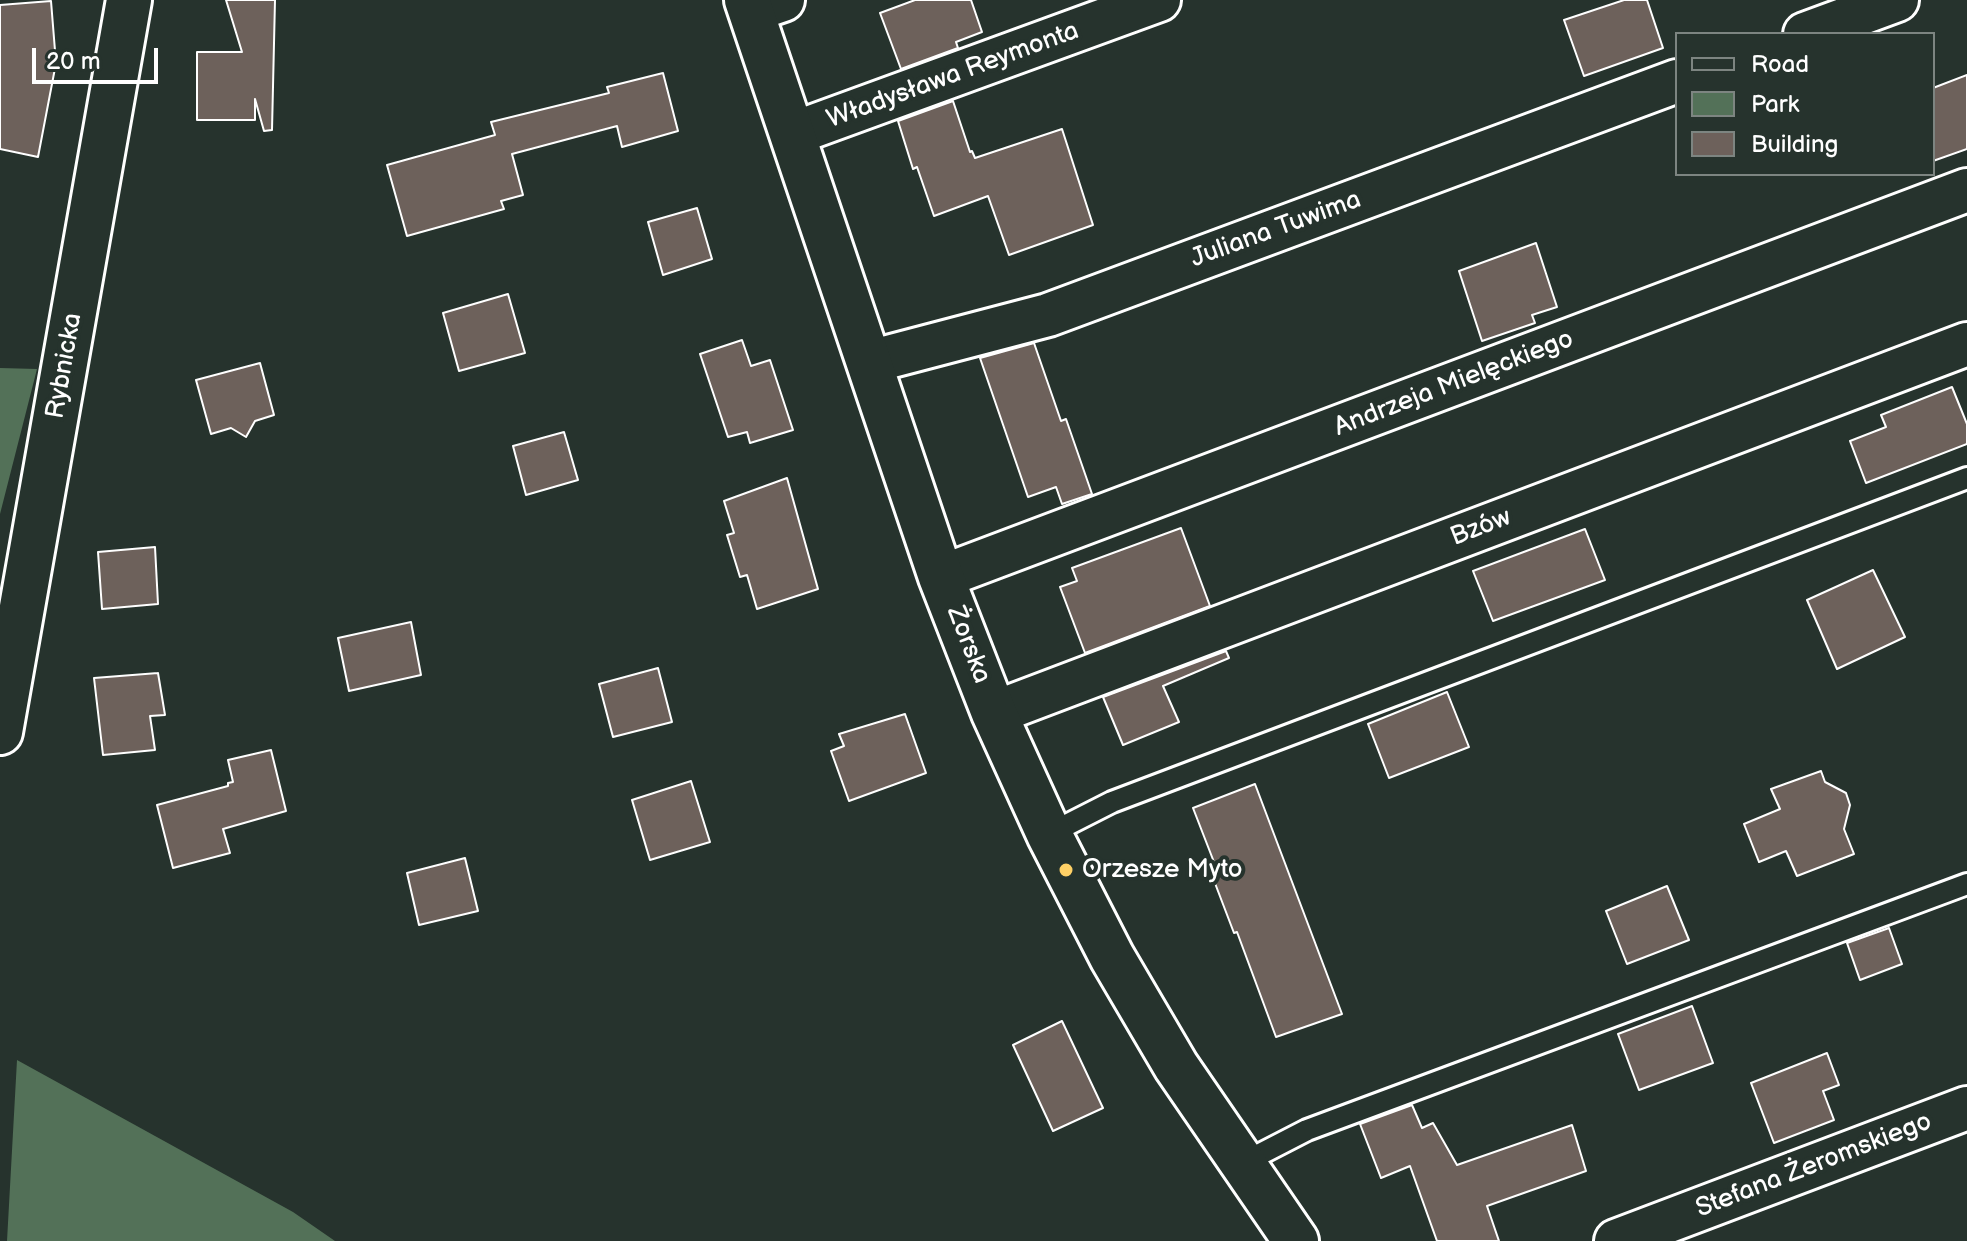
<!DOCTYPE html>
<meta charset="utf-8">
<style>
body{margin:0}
#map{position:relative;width:1967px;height:1241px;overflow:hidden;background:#26332d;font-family:"Balsamiq Sans",sans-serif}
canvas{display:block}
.legend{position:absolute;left:1675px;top:32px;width:260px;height:144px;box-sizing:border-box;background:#26332d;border:2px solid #7d8581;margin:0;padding:10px 14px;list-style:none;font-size:24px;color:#fff}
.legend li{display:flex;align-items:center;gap:16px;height:40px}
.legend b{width:40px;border:2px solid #7d8581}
.scale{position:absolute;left:32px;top:48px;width:126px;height:36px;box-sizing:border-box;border:4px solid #fff;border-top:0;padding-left:10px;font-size:24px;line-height:28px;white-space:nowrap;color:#fff;-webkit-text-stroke:6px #26332d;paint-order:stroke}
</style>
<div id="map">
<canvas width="1967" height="1241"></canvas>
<ul class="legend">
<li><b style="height:10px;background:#26332d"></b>Road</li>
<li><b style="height:22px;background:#537158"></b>Park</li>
<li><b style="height:22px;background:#6d615b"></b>Building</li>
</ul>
<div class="scale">20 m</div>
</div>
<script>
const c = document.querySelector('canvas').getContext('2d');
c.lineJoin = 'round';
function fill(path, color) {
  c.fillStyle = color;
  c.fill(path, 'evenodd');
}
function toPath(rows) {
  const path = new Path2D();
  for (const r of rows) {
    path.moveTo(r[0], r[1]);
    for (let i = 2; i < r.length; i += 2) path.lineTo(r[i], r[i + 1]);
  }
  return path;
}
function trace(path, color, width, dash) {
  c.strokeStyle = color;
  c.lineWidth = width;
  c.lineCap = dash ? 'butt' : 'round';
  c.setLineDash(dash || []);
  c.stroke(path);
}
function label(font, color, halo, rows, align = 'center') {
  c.font = font + ' "Balsamiq Sans",sans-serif';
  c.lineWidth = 8;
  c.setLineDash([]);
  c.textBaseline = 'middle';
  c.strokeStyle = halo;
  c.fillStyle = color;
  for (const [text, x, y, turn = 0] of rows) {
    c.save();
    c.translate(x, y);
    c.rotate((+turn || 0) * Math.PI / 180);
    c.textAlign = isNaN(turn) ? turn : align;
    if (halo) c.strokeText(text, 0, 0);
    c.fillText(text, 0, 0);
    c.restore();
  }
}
fill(toPath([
 [0,368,37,369,0,514],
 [17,1060,293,1212,335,1241,7,1241]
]), '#537158');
const building = toPath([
 [226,0,275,0,272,130,264,131,255,99,255,120,197,120,197,52,242,52,226,0],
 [915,0,971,0,982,32,956,42,958,48,901,69,880,13,915,0],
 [1624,0,1647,0,1663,48,1584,76,1564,20,1624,0],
 [51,1,56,63,38,157,0,149,0,5,51,1],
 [663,73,678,131,622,147,617,126,512,154,523,195,501,201,504,209,407,236,387,165,495,135,491,122,609,93,607,87,663,73],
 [1967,75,1967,149,1933,161,1933,88,1967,75],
 [953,101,970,152,972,151,975,158,1062,129,1093,225,1009,255,988,196,934,216,917,167,913,169,898,121,953,101],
 [697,208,712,259,663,275,648,222,697,208],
 [1536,243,1557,307,1532,315,1535,323,1482,341,1459,271,1536,243],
 [508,294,525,353,459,371,443,313,508,294],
 [742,340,751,366,770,360,793,430,750,443,747,432,728,437,700,354,742,340],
 [1034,343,1061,421,1066,419,1092,494,1062,504,1056,487,1028,497,980,358,1034,343],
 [260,363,274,415,255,421,246,437,231,428,211,434,196,380,260,363],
 [1952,387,1967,424,1967,444,1866,483,1850,441,1886,427,1881,415,1952,387],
 [564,432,578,480,526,495,513,446,564,432],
 [787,478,818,589,757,609,747,575,740,577,727,535,734,533,724,501,787,478],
 [1181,528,1210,606,1085,653,1060,587,1077,581,1072,568,1181,528],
 [1585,529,1605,580,1493,621,1473,571,1585,529],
 [155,547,158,604,102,609,98,552,155,547],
 [1873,570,1905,637,1837,669,1807,600,1873,570],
 [411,622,421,675,349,691,338,638,411,622],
 [1226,651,1229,658,1163,686,1179,722,1123,745,1103,697,1226,651],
 [658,668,672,722,613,737,599,684,658,668],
 [158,673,165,715,150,716,155,750,103,755,94,678,158,673],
 [1447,692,1469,747,1389,778,1368,724,1447,692],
 [905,714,926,773,849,801,831,751,844,746,839,734,905,714],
 [271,750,286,811,223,829,230,853,173,868,157,805,228,786,228,783,233,782,228,760,271,750],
 [1821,771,1825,782,1846,793,1850,805,1844,829,1854,854,1797,876,1786,851,1759,862,1744,824,1780,809,1771,789,1821,771],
 [691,781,710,842,650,860,632,800,691,781],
 [1255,784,1342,1014,1276,1037,1237,932,1234,933,1213,878,1219,875,1193,808,1255,784],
 [465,858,478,911,419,925,407,873,465,858],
 [1667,886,1689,940,1627,964,1606,911,1667,886],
 [1889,928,1902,964,1860,980,1847,943,1889,928],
 [1692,1006,1713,1063,1639,1090,1618,1034,1692,1006],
 [1062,1021,1103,1108,1053,1131,1013,1045,1062,1021],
 [1827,1053,1839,1085,1823,1091,1834,1120,1774,1143,1751,1083,1827,1053],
 [1412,1105,1422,1128,1433,1123,1457,1165,1572,1125,1586,1171,1487,1206,1499,1241,1437,1241,1410,1166,1381,1178,1360,1124,1412,1105]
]);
fill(building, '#6d615b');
trace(building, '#fff', 2);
const service = toPath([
 [1049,834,1112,802,1967,478],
 [1241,1164,1307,1130,1967,884]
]);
const minor = toPath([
 [751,11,783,0],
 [1805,34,1897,0],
 [792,134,1159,0],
 [869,362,1048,315,1677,81],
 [941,577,1967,190],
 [994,713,1967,344],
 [1616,1241,1967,1108]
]);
const tertiary = toPath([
 [747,0,941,577,994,713,1049,834,1112,957,1176,1066,1296,1241]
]);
const secondary = toPath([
 [0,732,129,0]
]);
trace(service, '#fff', 26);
trace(minor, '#fff', 48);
trace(tertiary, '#fff', 50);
trace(secondary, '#fff', 50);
trace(service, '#26332d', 20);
trace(minor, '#26332d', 42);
trace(tertiary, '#26332d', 44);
trace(secondary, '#26332d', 44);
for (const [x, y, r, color] of [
 [1066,870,8,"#ffd166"]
]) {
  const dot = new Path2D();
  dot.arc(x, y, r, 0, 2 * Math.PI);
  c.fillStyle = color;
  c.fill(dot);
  trace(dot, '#26332d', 3);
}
label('26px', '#fff', '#26332d', [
 ["Władysława Reymonta",953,76,-20],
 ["Juliana Tuwima",1276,230,-20],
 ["Rybnicka",65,366,-80],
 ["Andrzeja Mielęckiego",1454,384,-21],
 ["Bzów",1481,528,-21],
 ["Żorska",968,645,69],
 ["Stefana Żeromskiego",1814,1166,-21]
]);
label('26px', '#fff', '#26332d', [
 ["Orzesze Myto",1082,870]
], 'left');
</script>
